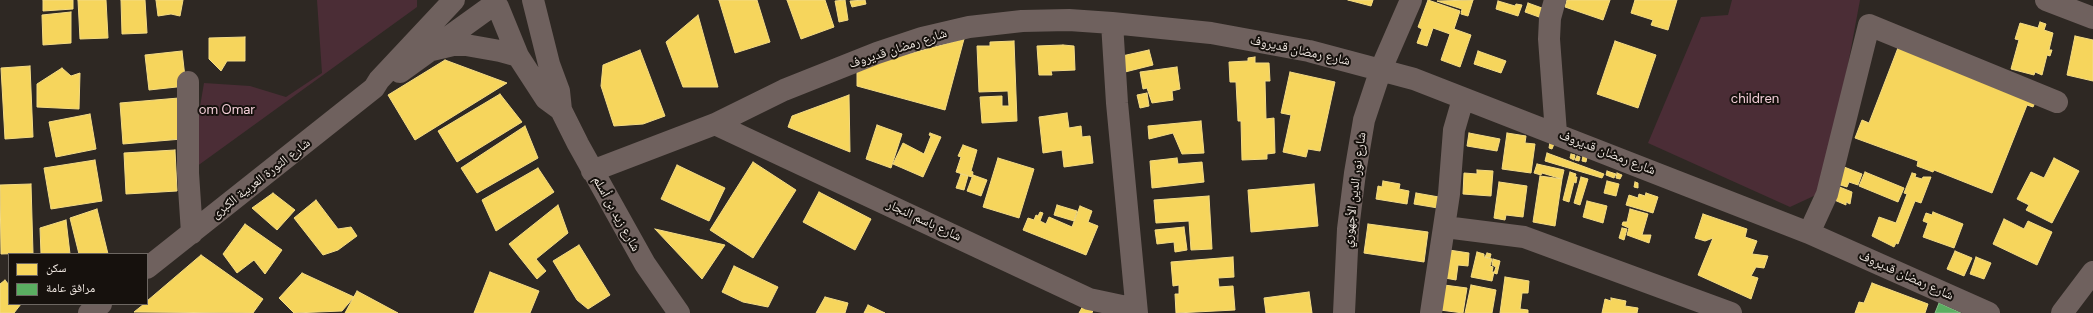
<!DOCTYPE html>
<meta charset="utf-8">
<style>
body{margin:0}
#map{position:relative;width:2093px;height:313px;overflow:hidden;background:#2e2823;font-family:"DM Sans","Noto Naskh Arabic",sans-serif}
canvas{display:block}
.legend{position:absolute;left:8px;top:253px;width:140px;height:52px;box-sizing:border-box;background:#16110d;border:1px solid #6d6762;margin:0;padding:5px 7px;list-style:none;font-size:12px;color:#f0e8e2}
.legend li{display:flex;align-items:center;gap:8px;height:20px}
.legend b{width:20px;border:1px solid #6d6762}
</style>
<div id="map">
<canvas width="2093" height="313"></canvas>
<ul class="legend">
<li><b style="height:11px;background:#f6d55c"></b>سكن</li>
<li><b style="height:11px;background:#5aae61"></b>مرافق عامة</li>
</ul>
</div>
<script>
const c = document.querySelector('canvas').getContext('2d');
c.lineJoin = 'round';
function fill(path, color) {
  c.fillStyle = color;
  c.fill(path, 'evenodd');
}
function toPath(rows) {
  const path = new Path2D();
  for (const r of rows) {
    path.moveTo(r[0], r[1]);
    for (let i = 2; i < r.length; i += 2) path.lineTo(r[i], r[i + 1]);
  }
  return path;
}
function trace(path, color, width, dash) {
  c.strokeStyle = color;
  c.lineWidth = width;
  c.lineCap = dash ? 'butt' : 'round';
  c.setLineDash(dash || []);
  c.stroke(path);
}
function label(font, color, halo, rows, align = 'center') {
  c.font = font + ' "DM Sans","Noto Naskh Arabic",sans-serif';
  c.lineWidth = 4;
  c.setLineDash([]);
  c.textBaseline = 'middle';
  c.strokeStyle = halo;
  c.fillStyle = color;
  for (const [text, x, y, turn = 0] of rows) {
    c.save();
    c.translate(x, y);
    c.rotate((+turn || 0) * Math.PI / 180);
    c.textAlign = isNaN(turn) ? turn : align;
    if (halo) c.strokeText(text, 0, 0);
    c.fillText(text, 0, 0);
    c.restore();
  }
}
fill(toPath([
 [317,0,417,0,417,7,189,172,204,83,250,86,286,97,322,73],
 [1732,0,1860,0,1847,70,1818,194,1790,207,1648,143,1701,17,1728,15]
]), '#4b2d36');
const homes = toPath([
 [43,0,73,0,73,9,43,11,43,0],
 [78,0,106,0,108,38,80,39,78,0],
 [121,0,145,0,147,33,122,34,121,0],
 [156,0,183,0,180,16,171,14,158,16,156,0],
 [719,0,757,0,770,42,735,53,719,0],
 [787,0,825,0,834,27,801,39,787,0],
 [845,0,848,20,839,22,835,1,845,0],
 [865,0,866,4,852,7,850,1,865,0],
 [1348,0,1373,0,1371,6,1348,0],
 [1428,0,1460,11,1454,29,1471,35,1460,67,1441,60,1450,34,1433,28,1427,46,1417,43,1422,29,1418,27,1428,0],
 [1473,0,1468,16,1461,14,1462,9,1437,1,1473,0],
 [1567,0,1610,0,1603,20,1565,7,1567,0],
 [1635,0,1677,0,1668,30,1651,25,1653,20,1631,13,1635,0],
 [1498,1,1515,6,1516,4,1522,5,1518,16,1496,9,1498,1],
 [1528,3,1542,8,1539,17,1525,12,1528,3],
 [71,12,71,43,43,45,42,15,71,12],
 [698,15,718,87,683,87,666,42,698,15],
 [2040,22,2046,24,2044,30,2053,33,2049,50,2052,50,2050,56,2047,55,2042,75,2035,72,2034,75,2011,69,2019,40,2015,39,2020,23,2038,28,2040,22],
 [2075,36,2093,40,2093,81,2067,75,2075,36],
 [245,37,245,61,227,61,221,71,209,59,209,38,245,37],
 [964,39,945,110,857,86,857,68,964,39],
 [1901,40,2037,98,2033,107,2027,105,1992,193,1934,170,1933,172,1917,166,1918,161,1855,138,1862,120,1869,123,1901,40],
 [1014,41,1017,121,982,123,980,97,1002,96,1002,106,1009,106,1008,91,979,92,977,46,990,46,990,42,1014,41],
 [1615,41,1656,55,1638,108,1597,94,1615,41],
 [1063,45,1074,46,1075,70,1051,71,1052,75,1039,75,1037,46,1063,45],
 [640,50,665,116,643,124,614,126,601,86,603,65,640,50],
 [1149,50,1153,65,1125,72,1122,56,1149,50],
 [182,51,186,86,149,90,145,55,182,51],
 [1478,51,1506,61,1501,73,1474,64,1478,51],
 [1255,57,1255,63,1269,63,1270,81,1265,81,1266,119,1274,118,1275,153,1267,154,1267,159,1242,160,1241,121,1238,121,1236,82,1230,82,1229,62,1248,61,1248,58,1255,57],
 [445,60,507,83,415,140,388,95,445,60],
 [30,66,33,137,5,139,1,68,30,66],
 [1177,67,1180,89,1172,91,1173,100,1152,103,1147,88,1143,89,1140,72,1177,67],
 [62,68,71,76,80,73,79,109,37,107,37,84,62,68],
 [1290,72,1335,82,1320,151,1308,149,1306,157,1283,152,1291,115,1281,113,1290,72],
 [1147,93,1149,106,1140,108,1137,95,1147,93],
 [500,94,522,122,457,162,438,131,500,94],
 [849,95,850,152,788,127,792,116,849,95],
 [179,98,182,139,123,144,120,103,179,98],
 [1067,113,1069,128,1081,126,1082,137,1090,136,1093,163,1064,167,1062,150,1043,153,1039,117,1067,113],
 [90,114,96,149,56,157,49,122,90,114],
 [1201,121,1204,153,1182,154,1173,133,1149,139,1148,126,1201,121],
 [877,125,902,134,891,168,866,159,877,125],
 [525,126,538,158,477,193,461,168,525,126],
 [930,133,941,137,923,177,893,164,903,143,924,154,931,136,929,135,930,133],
 [1469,133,1500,139,1497,151,1467,146,1469,133],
 [1507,133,1526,136,1525,143,1535,144,1531,173,1502,169,1507,133],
 [1550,142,1554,144,1552,149,1549,148,1550,142],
 [963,145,977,150,971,171,973,172,972,177,956,172,961,157,958,156,963,145],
 [175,150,177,191,126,194,124,153,175,150],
 [1547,153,1604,174,1602,178,1545,161,1547,153],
 [1571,154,1575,155,1574,160,1570,158,1571,154],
 [1577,156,1580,157,1579,161,1575,160,1577,156],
 [1583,156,1587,157,1586,162,1582,161,1583,156],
 [998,158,1034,169,1019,218,983,207,998,158],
 [1177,158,1178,164,1202,162,1204,182,1152,188,1150,161,1177,158],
 [2054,158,2079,171,2052,223,2026,210,2029,205,2017,199,2031,172,2044,178,2054,158],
 [95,160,102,201,51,209,44,168,95,160],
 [753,162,796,190,753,258,710,230,753,162],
 [1537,164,1564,170,1562,179,1542,173,1541,175,1534,173,1537,164],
 [677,165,725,188,709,221,661,199,677,165],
 [1839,165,1862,174,1858,185,1849,182,1847,187,1837,184,1839,165],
 [538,168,554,192,496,231,482,200,538,168],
 [1477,170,1493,171,1491,196,1463,194,1464,173,1477,174,1477,170],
 [1607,171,1616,174,1614,178,1606,175,1607,171],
 [1570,172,1576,174,1575,177,1577,177,1576,183,1574,182,1569,202,1563,200,1570,172],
 [1865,172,1904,188,1898,202,1859,186,1865,172],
 [1617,173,1622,175,1620,179,1616,178,1617,173],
 [1912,173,1916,174,1915,177,1922,179,1923,177,1931,177,1921,203,1915,201,1898,244,1896,243,1894,247,1872,236,1879,217,1896,223,1907,194,1904,193,1912,173],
 [961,174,968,176,964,190,956,188,961,174],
 [973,175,987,180,981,196,967,191,973,175],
 [1540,176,1562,179,1555,226,1533,222,1540,176],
 [1581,177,1588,179,1580,205,1574,203,1581,177],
 [1383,181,1400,184,1399,189,1409,191,1407,204,1376,199,1378,186,1382,187,1383,181],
 [1607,181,1619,184,1616,196,1604,193,1607,181],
 [1499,182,1527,186,1523,217,1506,215,1505,220,1494,218,1499,182],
 [1635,182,1638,183,1638,188,1634,187,1635,182],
 [31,184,33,253,1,254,0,185,31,184],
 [1314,184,1318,226,1251,232,1248,190,1314,184],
 [1837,186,1852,192,1850,204,1846,202,1846,205,1832,199,1837,186],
 [819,192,871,219,855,250,803,222,819,192],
 [273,193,295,210,277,230,252,208,273,193],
 [1416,193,1439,197,1438,208,1414,204,1416,193],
 [1646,193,1658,197,1653,213,1626,205,1629,195,1638,198,1639,194,1645,196,1646,193],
 [1209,196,1212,249,1191,250,1189,221,1156,223,1154,200,1209,196],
 [316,200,338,229,351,227,357,236,338,250,323,255,294,218,316,200],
 [1587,201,1607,206,1603,223,1583,217,1587,201],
 [558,205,568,233,536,259,546,271,537,279,509,244,558,205],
 [1057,205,1077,211,1074,221,1054,215,1057,205],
 [1080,206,1092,211,1088,222,1098,226,1086,255,1023,230,1028,218,1034,220,1036,215,1038,216,1040,212,1043,213,1040,221,1046,224,1049,217,1072,227,1080,206],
 [97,209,108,254,79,254,70,218,97,209],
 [1630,209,1648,214,1642,235,1651,235,1649,243,1627,235,1629,228,1622,225,1623,222,1627,222,1630,209],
 [1933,212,1963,224,1954,248,1923,237,1928,223,1923,221,1926,213,1932,215,1933,212],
 [1703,214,1747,229,1745,237,1757,241,1752,254,1768,256,1764,268,1756,267,1751,276,1758,278,1751,299,1698,275,1713,238,1705,241,1695,238,1703,214],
 [2004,219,2024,229,2028,221,2052,232,2037,265,1993,244,2004,219],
 [66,220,70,254,41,254,40,228,66,220],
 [245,224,282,250,265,274,254,260,237,273,223,254,245,224],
 [1368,224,1428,232,1424,262,1364,253,1368,224],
 [1184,227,1187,250,1175,252,1174,242,1157,244,1155,230,1184,227],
 [1622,228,1627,229,1624,240,1619,238,1622,228],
 [655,229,725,245,702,279,655,229],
 [579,245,610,295,588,309,577,300,553,261,579,245],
 [1449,250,1469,253,1468,266,1458,265,1456,280,1445,278,1449,250],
 [1955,251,1972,258,1964,276,1947,269,1955,251],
 [1477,252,1484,254,1484,257,1492,259,1490,266,1493,267,1492,272,1494,272,1492,281,1471,277,1477,252],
 [1487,253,1491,254,1490,258,1485,257,1487,253],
 [201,255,263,299,253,313,134,312,144,304,147,304,147,301,201,255],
 [1233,257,1234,277,1218,278,1219,287,1233,286,1235,310,1176,313,1175,294,1179,294,1179,285,1173,286,1171,262,1233,257],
 [1976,257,1991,263,1984,279,1970,274,1976,257],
 [1493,259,1500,261,1497,274,1494,273,1496,267,1492,265,1493,259],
 [734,266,778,287,768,307,743,302,722,292,734,266],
 [490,272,539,291,530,313,474,313,490,272],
 [302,273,354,297,342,311,294,313,279,298,302,273],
 [1505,277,1529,281,1528,293,1522,293,1520,309,1528,310,1528,313,1500,313,1505,277],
 [5,280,9,285,9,304,21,304,14,313,0,313,0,284,5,280],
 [1872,283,1928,304,1925,313,1855,313,1859,302,1864,303,1872,283],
 [1444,285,1467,288,1463,313,1440,310,1444,285],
 [1471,285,1496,290,1492,313,1465,313,1471,285],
 [357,291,398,313,345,313,357,291],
 [1309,292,1312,313,1266,313,1264,298,1309,292],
 [825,297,848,303,845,313,816,313,825,297],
 [1611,298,1626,301,1625,306,1638,308,1637,313,1602,313,1605,299,1611,301,1611,298],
 [1084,304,1093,310,1092,313,1079,313,1084,304],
 [868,305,885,313,864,313,868,305]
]);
fill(homes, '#f6d55c');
trace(homes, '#f4db84', 1);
const public = toPath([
 [1939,303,1961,313,1935,313,1939,303]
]);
fill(public, '#5aae61');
trace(public, '#87bf88', 1);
trace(toPath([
 [533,0,549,64,559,91,561,110,578,144,645,264,679,313],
 [1555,0,1550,18,1549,39,1556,133],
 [2046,0,2093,18],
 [498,7,518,56,546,99,561,110],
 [1112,23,1117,103,1137,313],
 [432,50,453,45,466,45,500,51,518,56],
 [400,72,493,5],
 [188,82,188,173,192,233],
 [715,124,1089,299,1136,309],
 [592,171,715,124,784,90,877,53,922,38,969,27,1022,21,1069,20,1112,23,1211,33,1309,51,1414,79,1809,233,1989,313],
 [1445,227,1524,237,1731,313],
 [1809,233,1827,194,1869,25,2057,102],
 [147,268,374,88,379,80,454,0],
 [89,313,101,304],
 [1344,313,1348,229,1355,173,1364,120,1381,69,1411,0],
 [1431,313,1449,194,1454,130,1463,99],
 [2062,313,2093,272]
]), '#6f615e', 22);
label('13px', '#f0e8e2', '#16110d', [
 ["شارع رمضان قديروف",898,49,-18],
 ["شارع رمضان قديروف",1300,51,12],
 ["شارع رمضان قديروف",1607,153,21],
 ["شارع الثورة العربية الكبرى",261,179,-38],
 ["شارع نور الدين الأجهوري",1355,190,-83],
 ["شارع زيد بن أسلم",616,214,61],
 ["شارع باسم النجار",924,221,25],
 ["شارع رمضان قديروف",1906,276,24]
]);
label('13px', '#f4cfd9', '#16110d', [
 ["children",1755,100],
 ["om Omar",227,111]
]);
</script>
